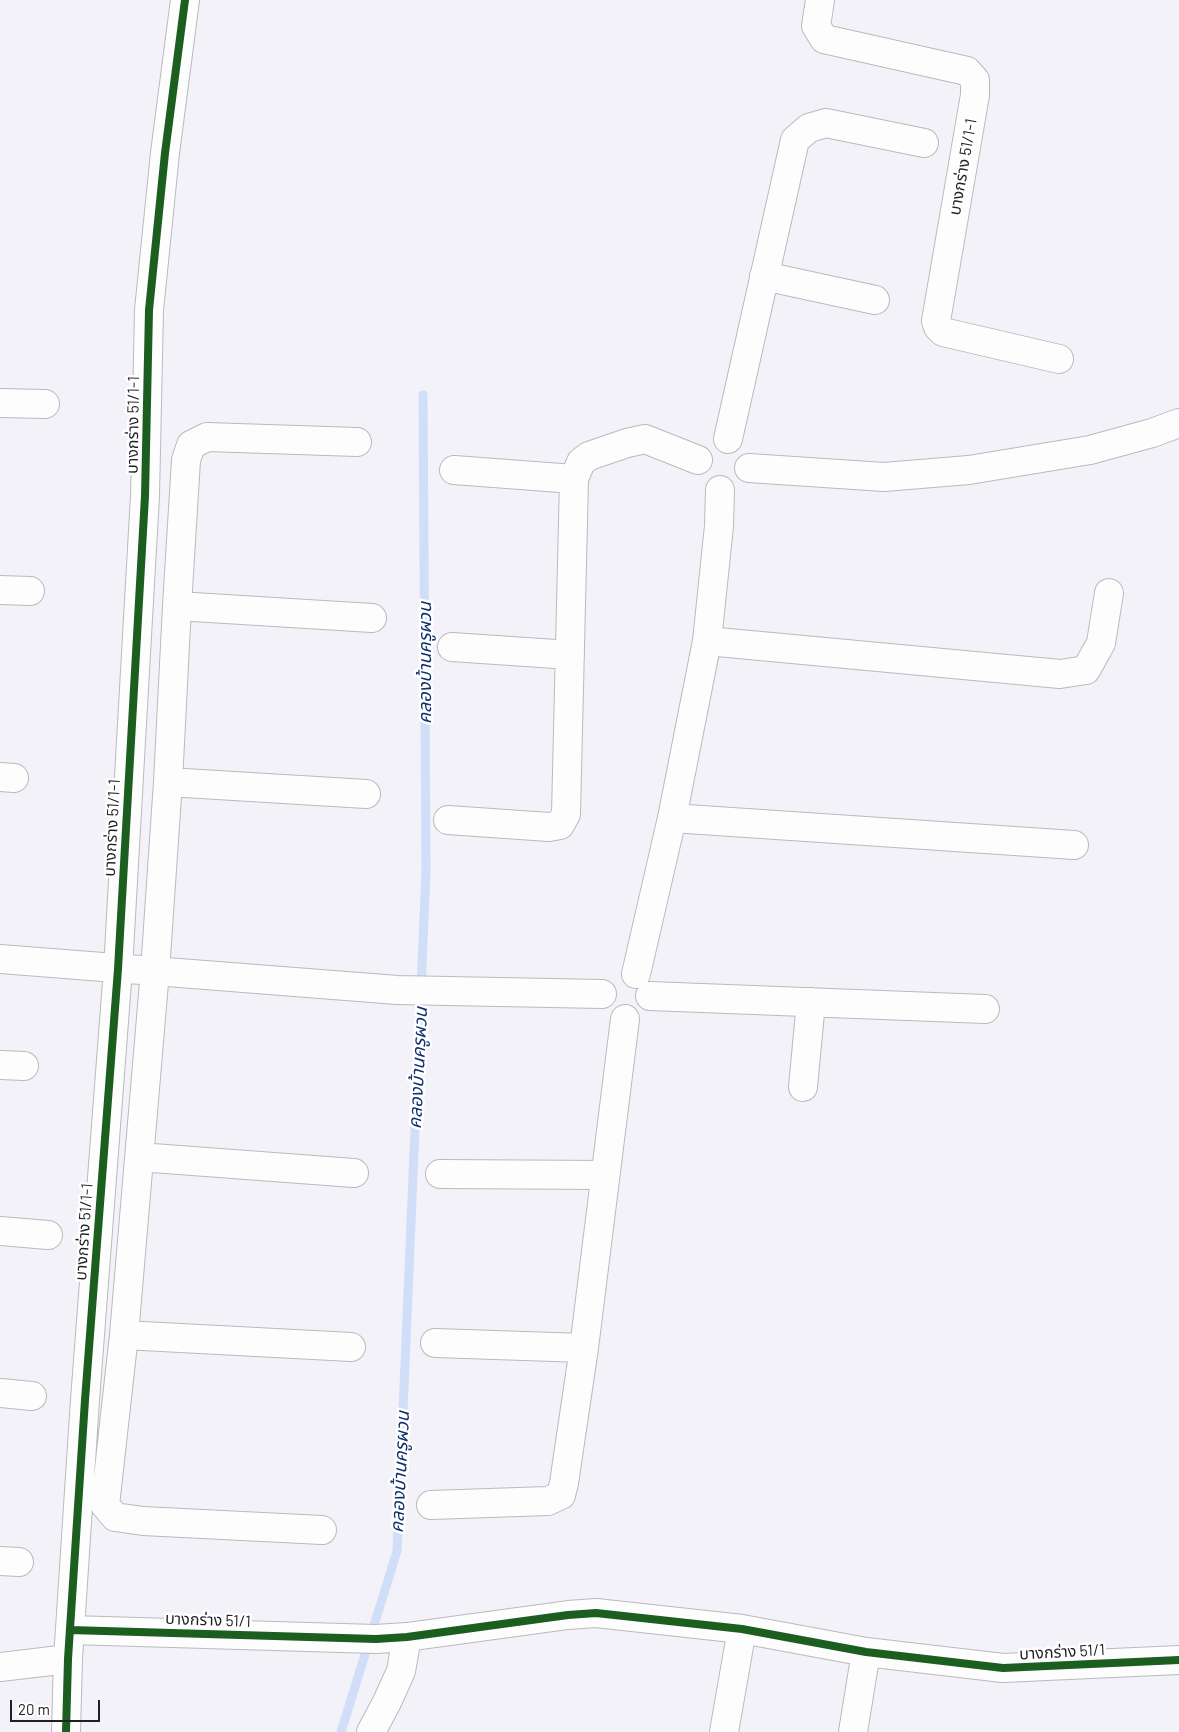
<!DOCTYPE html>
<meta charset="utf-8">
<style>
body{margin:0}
#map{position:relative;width:1179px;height:1732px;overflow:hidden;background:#f3f2f8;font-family:Barlow,sans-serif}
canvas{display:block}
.scale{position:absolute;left:10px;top:1700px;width:90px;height:22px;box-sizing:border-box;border:2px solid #201f23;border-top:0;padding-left:6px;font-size:15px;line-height:18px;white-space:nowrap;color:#201f23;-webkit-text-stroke:4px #fff;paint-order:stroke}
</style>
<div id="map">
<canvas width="1179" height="1732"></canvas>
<div class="scale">20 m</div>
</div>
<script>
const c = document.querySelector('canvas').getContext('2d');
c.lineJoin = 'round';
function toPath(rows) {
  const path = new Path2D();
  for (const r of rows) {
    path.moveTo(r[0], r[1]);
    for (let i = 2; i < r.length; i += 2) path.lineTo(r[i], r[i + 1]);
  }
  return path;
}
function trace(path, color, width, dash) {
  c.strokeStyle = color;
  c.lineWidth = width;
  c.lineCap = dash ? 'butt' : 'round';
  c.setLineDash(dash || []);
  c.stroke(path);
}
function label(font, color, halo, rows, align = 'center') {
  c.font = font + ' Barlow,"Noto Sans Thai",sans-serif';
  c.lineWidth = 5;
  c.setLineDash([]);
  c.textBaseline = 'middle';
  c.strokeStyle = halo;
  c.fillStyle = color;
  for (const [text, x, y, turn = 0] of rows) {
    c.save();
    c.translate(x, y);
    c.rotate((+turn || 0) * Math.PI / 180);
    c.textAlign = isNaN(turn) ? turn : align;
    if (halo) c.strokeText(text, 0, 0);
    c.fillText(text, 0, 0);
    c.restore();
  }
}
trace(toPath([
 [341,1732,397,1551,426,871,423,395]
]), '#d1def7', 9);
const minor = toPath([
 [820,0,816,26,824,39,967,71,975,80,975,95,936,321,938,327,943,332,1059,359],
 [764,276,875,300],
 [0,403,45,404],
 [728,439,795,140,809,128,826,123,924,143],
 [749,468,884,477,969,470,1090,450,1152,433,1179,423],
 [454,470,574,479],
 [0,590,30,591],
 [177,606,372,618],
 [707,641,1060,674,1086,670,1101,643,1109,593],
 [452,647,570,655],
 [0,777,14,778],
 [168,782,366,794],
 [672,818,1074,845],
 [448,820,549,827,560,825,566,814,574,479,581,462,589,456,627,443,645,439,698,460],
 [0,959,397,990,602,994],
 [636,974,672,818,707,641,719,526,720,490],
 [650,996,985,1009],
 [0,1065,24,1066],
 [803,1087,811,1002],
 [139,1157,354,1173],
 [440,1174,605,1175],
 [0,1231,48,1235],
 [124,1335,351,1347],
 [435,1343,584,1348],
 [0,1393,32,1396],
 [431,1505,548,1501,561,1495,564,1483,584,1348,625,1019],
 [322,1530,143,1521,115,1517,105,1505,124,1335,155,971,168,782,177,606,186,460,191,445,207,437,357,442],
 [0,1561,19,1562],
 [70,1630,376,1639,407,1637,568,1615,596,1613,742,1629,866,1652,1003,1668,1179,1660],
 [0,1667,68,1659],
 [66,1732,68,1659,85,1400,118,969,145,496,149,310,165,153,185,0],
 [371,1732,387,1702,401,1671,407,1637],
 [724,1732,742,1629],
 [853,1732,866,1652]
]);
trace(minor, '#bab9bd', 30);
trace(minor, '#fdfdfe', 28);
trace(toPath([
 [70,1630,376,1639,407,1637,568,1615,596,1613,742,1629,866,1652,1003,1668,1179,1660],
 [66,1732,68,1659,85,1400,118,969,145,496,149,310,165,153,185,0]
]), '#1b5e20', 8);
label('16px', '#201f23', '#fff', [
 ["บางกร่าง 51/1-1",963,167,-80],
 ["บางกร่าง 51/1-1",133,425,-89],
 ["บางกร่าง 51/1-1",112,828,-87],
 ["บางกร่าง 51/1-1",84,1232,-86],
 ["บางกร่าง 51/1",208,1620,2],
 ["บางกร่าง 51/1",1062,1652,-3]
]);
label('italic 18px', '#11306f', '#fff', [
 ["คลองบ้านครูผวน",425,663,-90],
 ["คลองบ้านครูผวน",418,1068,-87],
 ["คลองบ้านครูผวน",400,1472,-87]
]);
</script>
